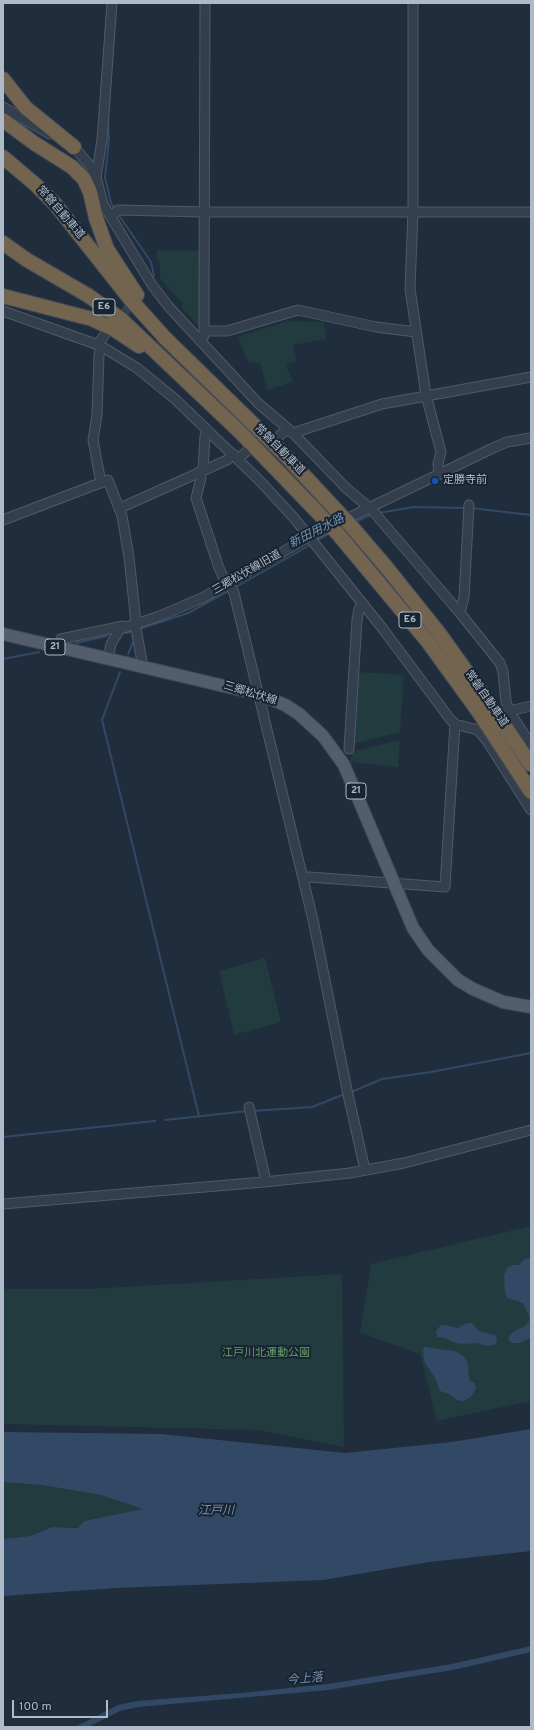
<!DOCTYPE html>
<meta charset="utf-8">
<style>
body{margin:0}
#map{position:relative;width:534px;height:1730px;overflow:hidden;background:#202d3d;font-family:Overpass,sans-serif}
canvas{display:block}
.frame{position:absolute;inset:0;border:4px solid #afbac9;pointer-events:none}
.scale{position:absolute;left:12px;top:1700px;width:96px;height:18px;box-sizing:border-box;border:2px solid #afbac9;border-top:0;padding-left:5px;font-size:12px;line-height:14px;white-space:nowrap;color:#afbac9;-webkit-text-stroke:3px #192431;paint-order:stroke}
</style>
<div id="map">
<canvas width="534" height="1730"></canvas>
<div class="frame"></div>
<div class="scale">100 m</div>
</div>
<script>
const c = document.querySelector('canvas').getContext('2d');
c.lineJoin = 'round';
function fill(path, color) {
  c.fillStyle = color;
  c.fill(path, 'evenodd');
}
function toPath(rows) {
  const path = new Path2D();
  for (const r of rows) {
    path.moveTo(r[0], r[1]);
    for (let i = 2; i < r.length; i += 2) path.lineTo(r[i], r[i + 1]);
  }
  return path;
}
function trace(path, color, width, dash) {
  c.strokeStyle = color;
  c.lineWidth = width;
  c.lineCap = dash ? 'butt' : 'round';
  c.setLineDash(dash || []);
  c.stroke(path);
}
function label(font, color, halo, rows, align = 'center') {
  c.font = font + ' Overpass,"Noto Sans JP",sans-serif';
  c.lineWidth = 4;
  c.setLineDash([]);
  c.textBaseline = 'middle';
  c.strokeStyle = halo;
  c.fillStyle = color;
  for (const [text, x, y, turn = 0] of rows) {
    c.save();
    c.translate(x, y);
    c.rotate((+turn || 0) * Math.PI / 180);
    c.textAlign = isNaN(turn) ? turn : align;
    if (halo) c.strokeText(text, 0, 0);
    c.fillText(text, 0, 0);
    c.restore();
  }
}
fill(toPath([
 [157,250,201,251,200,328,181,307,183,304,160,279,160,265,156,257],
 [287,321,324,322,326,339,293,345,297,361,286,364,293,382,267,390,260,363,248,362,238,337],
 [357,672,404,675,400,732,352,744],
 [400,740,398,767,350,762,352,752],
 [265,958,281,1022,234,1035,219,971],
 [531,1226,531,1401,437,1421,420,1354,360,1333,371,1264],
 [342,1274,344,1447,258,1430,3,1424,3,1289,88,1289],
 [3,1482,42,1485,101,1495,144,1509,84,1521,78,1528,52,1527,30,1536,3,1539]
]), '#223b3e');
fill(toPath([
 [531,1258,531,1338,519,1343,512,1343,508,1340,510,1335,514,1331,525,1326,529,1321,529,1316,523,1303,507,1298,505,1292,504,1275,507,1268,512,1265,519,1265,525,1259],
 [472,1323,479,1331,495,1335,497,1340,496,1344,488,1346,476,1343,465,1344,455,1343,445,1338,437,1337,436,1331,440,1326,445,1325,458,1328,464,1324],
 [424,1347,455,1351,463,1356,468,1363,469,1380,475,1383,476,1388,471,1397,463,1401,457,1400,449,1394,440,1391,435,1378,424,1361,423,1351],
 [531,1429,531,1551,429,1562,323,1580,116,1588,3,1596,3,1539,30,1536,52,1527,78,1528,84,1521,143,1509,101,1495,42,1485,3,1482,3,1432,161,1434,345,1453,452,1442],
 [531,1646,531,1652,453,1670,328,1690,138,1707,120,1711,88,1727,75,1727,118,1705,137,1701,242,1693,328,1684,452,1664]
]), '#324966');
trace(toPath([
 [112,59,114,33],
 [108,119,109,139,105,177,111,203,115,209],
 [118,214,151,262,154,276],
 [471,508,531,515],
 [379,513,413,507,466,508],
 [355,522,373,514],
 [315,541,331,533],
 [234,588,312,544],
 [139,629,188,613,230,590],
 [126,633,135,631],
 [76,643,107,636],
 [128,654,134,640],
 [3,659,39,652],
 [120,672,102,720,199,1116],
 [349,1093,382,1079,431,1072,531,1053],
 [252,1111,312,1107,345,1094],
 [165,1120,248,1111],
 [3,1137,155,1121]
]), '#324966', 2);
trace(toPath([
 [116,322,137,298]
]), '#354252', 9, [9, 4.5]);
const minor = toPath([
 [413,3,413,211,410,289,426,395,441,452,438,464,439,475],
 [3,107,50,134],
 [70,145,74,147,91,167,96,177,103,204,152,285,169,307,258,403,293,433,346,488,372,510,460,613,500,663,503,672,506,701,509,711,531,745],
 [96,177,102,140,112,3],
 [111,216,118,210,205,212,531,212],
 [3,311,101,346,137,368,175,399,260,481,294,518,383,629,450,719,455,724,478,730,487,741,531,810],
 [204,331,227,331,298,310,376,327,416,332],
 [200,341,204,336,204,308,205,3],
 [97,345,106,333],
 [293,433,382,404,531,377],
 [280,435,286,431],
 [238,459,247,451],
 [203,470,205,436,207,430],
 [199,472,201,478,196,498,219,568,227,585],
 [101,483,93,440,97,415,99,355,101,346],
 [120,508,227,460,233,454],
 [3,520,108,480,122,516,129,557,136,623],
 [230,584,234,593,313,920,347,1090,365,1170],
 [460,613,464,597,469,505],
 [135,623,143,667],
 [61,639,123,626],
 [108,659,111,644,120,629,160,616,204,597,309,537,493,448,507,442,531,438],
 [509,711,531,706],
 [349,749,357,620,359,609,364,605],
 [303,879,309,877,445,887,455,724],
 [249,1107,265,1177,264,1182],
 [3,1204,264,1182,350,1173,404,1163,531,1130]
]);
const major = toPath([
 [3,634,258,694,285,705,299,714,323,736,344,765,413,928,428,950,458,980,473,989,503,1002,531,1007]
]);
const highway = toPath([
 [3,79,26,108,74,147],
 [3,120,34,143,72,167,84,179,90,192,96,218,107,249,137,295],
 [3,157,36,185,55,204,130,299,165,338,287,457,339,513],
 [3,243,27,260,89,296,122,320,240,432,325,520],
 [3,296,92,319,115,330,139,346],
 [352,527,387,568,439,633,489,703],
 [338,534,428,642,478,711]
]);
trace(minor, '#4f5a67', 11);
trace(major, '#3d4856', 14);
trace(highway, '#3f4a57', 16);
trace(minor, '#343f4d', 9);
trace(major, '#525e6d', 12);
trace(highway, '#736450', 14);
const highwayBridge = toPath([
 [339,513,352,527],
 [325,520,338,534],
 [489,703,531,765],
 [478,711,531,792]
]);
trace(highwayBridge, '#3f4a57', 16, []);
trace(highwayBridge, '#736450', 14);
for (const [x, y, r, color] of [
 [435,481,4,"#1a4fb4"]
]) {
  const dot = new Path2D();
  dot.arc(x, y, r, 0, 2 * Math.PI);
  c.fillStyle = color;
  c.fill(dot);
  trace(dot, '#192431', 1.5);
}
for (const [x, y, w] of [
 [104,307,22],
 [410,620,22],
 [55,647,20],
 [356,791,20]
]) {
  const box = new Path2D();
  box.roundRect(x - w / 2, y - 8, w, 16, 3);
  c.fillStyle = '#192431';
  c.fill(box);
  trace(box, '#afbac9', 1);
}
label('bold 10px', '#afbac9', null, [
 ["E6",104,307],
 ["E6",410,620],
 ["21",55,647],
 ["21",356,791]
]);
label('11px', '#afbac9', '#192431', [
 ["常磐自動車道",60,213,49],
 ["常磐自動車道",279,450,45],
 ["三郷松伏線旧道",247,573,-30],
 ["三郷松伏線",250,694,17],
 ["常磐自動車道",486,699,55]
]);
label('11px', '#afbac9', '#192431', [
 ["定勝寺前",443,481]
], 'left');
label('11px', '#649c6f', '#192431', [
 ["江戸川北運動公園",266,1354]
]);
label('italic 12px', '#7491b3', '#192431', [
 ["新田用水路",317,532,-27],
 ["江戸川",216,1512],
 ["今上落",305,1680,-6]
]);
</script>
